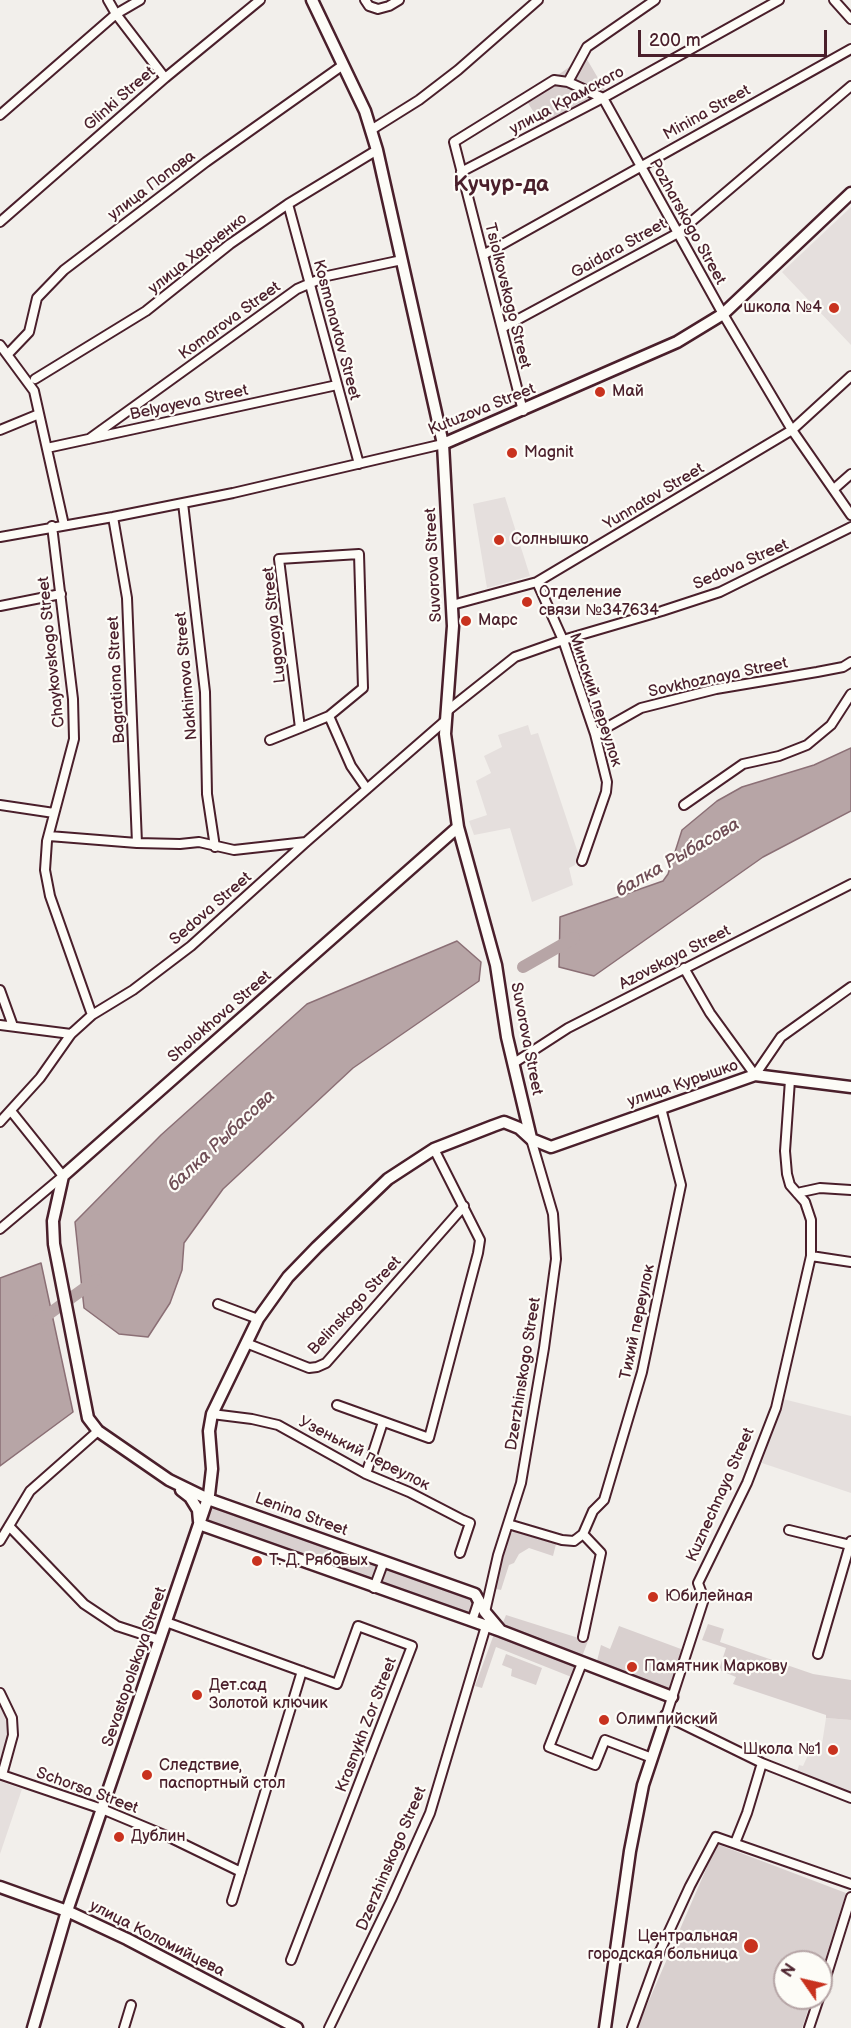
<!DOCTYPE html>
<meta charset="utf-8">
<style>
body{margin:0}
#map{position:relative;width:851px;height:2028px;overflow:hidden;background:#f2efeb;font-family:"Balsamiq Sans",sans-serif}
canvas{display:block}
.north{position:absolute;left:773px;top:1950px;width:60px;height:60px;box-sizing:border-box;background:#fdfcf7;border:2px solid #b5a4a5;border-radius:50%;rotate:304deg;font-size:16px;font-weight:700;line-height:24px;text-align:center;color:#4a1f2b}
.north::after{content:'';display:block;margin:auto;width:21px;height:27px;background:#c8321e;clip-path:polygon(50% 0,100% 100%,50% 72%,0 100%)}
.scale{position:absolute;left:638px;top:30px;width:189px;height:27px;box-sizing:border-box;border:3px solid #4a1f2b;border-top:0;padding-left:8px;font-size:18px;line-height:21px;white-space:nowrap;color:#4a1f2b;-webkit-text-stroke:4px #fdfcf7;paint-order:stroke}
</style>
<div id="map">
<canvas width="851" height="2028"></canvas>
<div class="north">N</div>
<div class="scale">200 m</div>
</div>
<script>
const c = document.querySelector('canvas').getContext('2d');
c.lineJoin = 'round';
function fill(path, color) {
  c.fillStyle = color;
  c.fill(path, 'evenodd');
}
function toPath(rows) {
  const path = new Path2D();
  for (const r of rows) {
    path.moveTo(r[0], r[1]);
    for (let i = 2; i < r.length; i += 2) path.lineTo(r[i], r[i + 1]);
  }
  return path;
}
function trace(path, color, width, dash) {
  c.strokeStyle = color;
  c.lineWidth = width;
  c.lineCap = dash ? 'butt' : 'round';
  c.setLineDash(dash || []);
  c.stroke(path);
}
function label(font, color, halo, rows, align = 'center') {
  c.font = font + ' "Balsamiq Sans",sans-serif';
  c.lineWidth = 4.5;
  c.setLineDash([]);
  c.textBaseline = 'middle';
  c.strokeStyle = halo;
  c.fillStyle = color;
  for (const [text, x, y, turn = 0] of rows) {
    c.save();
    c.translate(x, y);
    c.rotate((+turn || 0) * Math.PI / 180);
    c.textAlign = isNaN(turn) ? turn : align;
    if (halo) c.strokeText(text, 0, 0);
    c.fillText(text, 0, 0);
    c.restore();
  }
}
fill(toPath([
 [851,207,851,345,782,272],
 [505,497,530,576,487,588,473,504],
 [528,725,531,735,538,733,578,853,575,865,569,868,573,885,532,902,510,828,474,835,469,821,487,815,476,781,491,773,484,756,502,747,498,735],
 [783,1399,851,1416,851,1493,762,1463],
 [0,1702,3,1706,9,1731,0,1762],
 [826,1718,851,1720,851,1793,797,1772,799,1765,803,1766,808,1755,822,1744],
 [0,1781,22,1789,0,1854]
]), '#e5dfdd');
fill(toPath([
 [585,56,605,90,603,98,544,129,525,98],
 [213,1508,216,1508,376,1565,378,1569,373,1581,209,1524,207,1520],
 [515,1531,556,1544,553,1556,529,1548,519,1554,514,1563,509,1565,501,1590,492,1588,507,1536],
 [389,1568,471,1599,474,1606,471,1613,468,1616,381,1584,383,1572],
 [506,1615,588,1641,583,1654,578,1656,504,1628,502,1625],
 [708,1624,724,1629,720,1642,813,1674,851,1680,851,1720,826,1718,826,1715,733,1684,736,1677,719,1670,726,1648,702,1640],
 [619,1626,681,1649,685,1653,671,1688,666,1688,598,1663,597,1661,601,1645,610,1649],
 [494,1634,576,1663,578,1667,574,1678,496,1647,482,1688,475,1686],
 [506,1654,542,1668,536,1685,511,1676,512,1669,502,1665],
 [717,1844,846,1893,821,1972,821,1962,785,1962,785,1998,812,1998,802,2028,637,2028]
]), '#d9d0cf');
const water = toPath([
 [851,748,851,811,763,857,594,976,559,967,560,917,663,881,668,874,682,830,717,801,742,787,814,765,851,748],
 [457,941,481,962,479,981,353,1068,223,1189,184,1243,182,1270,170,1303,148,1337,119,1334,84,1308,75,1222,161,1135,307,1004,457,941],
 [41,1263,73,1412,0,1466,0,1278,41,1263]
]);
fill(water, '#b7a5a6');
trace(water, '#8b6f75', 1.5);
trace(toPath([
 [523,967,574,938],
 [39,1321,96,1280]
]), '#b7a5a6', 12);
const street = toPath([
 [108,0,116,14,165,78],
 [365,0,369,6,378,9,389,6,399,0],
 [655,0,587,47,568,82,603,98,723,314,792,430,851,515],
 [834,0,851,19],
 [0,115,116,14,140,0],
 [371,130,419,100,458,70,538,0],
 [461,172,603,98,779,0],
 [288,204,359,464],
 [0,222,165,78,260,0],
 [483,255,851,49],
 [502,328,678,233,851,86],
 [0,345,34,391,64,525],
 [8,354,29,332,37,298,64,270,206,162,343,65],
 [35,379,146,311,230,244,288,204,377,150],
 [523,411,454,142,554,80,568,82],
 [0,430,39,414],
 [89,439,297,289,327,276,402,260],
 [47,448,337,385],
 [834,489,851,474],
 [183,503,205,692,207,794,215,847],
 [113,517,127,598,137,843],
 [52,526,73,699,74,739,47,841,45,870,50,896,92,1015],
 [0,537,113,517,233,493,443,444],
 [537,582,563,640,595,734,607,782,606,792,582,861],
 [452,605,537,582,792,430,851,376],
 [0,606,61,594],
 [447,711,515,657,563,640,662,611,720,592,851,527],
 [329,716,351,766,367,789],
 [595,734,641,708,716,689,817,672,843,667,851,662],
 [270,740,300,728,329,716,363,688,359,554,279,559,300,728],
 [0,805,54,813],
 [684,805,743,764,779,756,807,745,831,725,851,694],
 [49,836,137,843,180,844,199,842,234,850,306,842],
 [684,968,710,1013,755,1075,781,1037,851,987],
 [0,990,13,1026],
 [0,1025,71,1034],
 [514,1063,568,1028,851,884],
 [790,1080,785,1151,787,1174,790,1185,805,1202,811,1220,811,1256,776,1408,747,1483,698,1583,704,1599,666,1716,762,1763,851,1798],
 [0,1122,40,1078,71,1034,92,1015,133,990,191,946,306,842,446,720],
 [797,1193,820,1188,851,1190],
 [0,1229,63,1176,11,1111],
 [811,1256,851,1262],
 [218,1304,258,1319],
 [246,1343,309,1368,317,1367,326,1363,464,1206],
 [337,1405,429,1438,478,1253,480,1240,434,1149],
 [212,1414,252,1419,278,1425,366,1474,409,1492,463,1520,470,1523,460,1553],
 [366,1474,383,1422],
 [508,1524,562,1540,574,1541,583,1534,593,1511,604,1500,642,1372,681,1185,661,1108],
 [9,1526,84,1604,117,1626,160,1640],
 [789,1530,850,1545],
 [583,1534,601,1553,583,1637],
 [0,1541,30,1491,98,1431],
 [374,1588,384,1561],
 [485,1612,498,1555,521,1483,544,1348,556,1259,553,1214,531,1139],
 [472,1621,479,1600],
 [166,1622,337,1684,358,1626,412,1646,291,1960],
 [818,1654,851,1541],
 [582,1663,549,1747,595,1765,605,1740,652,1758],
 [0,1693,12,1718,13,1735,2,1775,102,1809,169,1837,241,1872],
 [735,1843,747,1813,762,1763],
 [232,1901,302,1671],
 [821,1993,851,1897],
 [124,2028,131,2005],
 [329,2028,391,1900,430,1813,486,1626],
 [632,2028,660,1951,690,1886,716,1837,851,1884],
 [809,2028,819,1998]
]);
const secondary = toPath([
 [312,0,365,111,377,150,443,444,453,626,445,734,458,827,496,965,507,1037,531,1138],
 [443,444,677,342,723,314,851,193],
 [458,827,63,1176,53,1221,54,1244,88,1418,98,1431,169,1480,208,1499,475,1594,485,1612,501,1631],
 [181,1490,190,1497,198,1510,199,1521],
 [199,1524,501,1631,672,1697],
 [0,1887,67,1911,127,1939,297,2028],
 [33,2028,67,1911,209,1495,212,1469,209,1431,212,1414,258,1319,288,1277,317,1247,388,1179,434,1149,493,1126,504,1122,519,1128,531,1139,551,1147,755,1075,851,1087],
 [605,2028,630,1851,643,1785,666,1716]
]);
trace(street, '#4a1f2b', 12);
trace(secondary, '#4a1f2b', 15);
trace(street, '#fdfcf7', 8);
trace(secondary, '#fdfcf7', 10);
for (const [x, y, r, color] of [
 [834,308,6,"#c8321e"],
 [600,392,6,"#c8321e"],
 [512,453,6,"#c8321e"],
 [499,540,6,"#c8321e"],
 [527,602,6,"#c8321e"],
 [466,621,6,"#c8321e"],
 [257,1561,6,"#c8321e"],
 [653,1597,6,"#c8321e"],
 [632,1667,6,"#c8321e"],
 [197,1695,6,"#c8321e"],
 [604,1720,6,"#c8321e"],
 [833,1750,6,"#c8321e"],
 [147,1775,6,"#c8321e"],
 [119,1837,6,"#c8321e"],
 [751,1946,8,"#c8321e"]
]) {
  const dot = new Path2D();
  dot.arc(x, y, r, 0, 2 * Math.PI);
  c.fillStyle = color;
  c.fill(dot);
  trace(dot, '#fdfcf7', 2);
}
label('16px', '#4a1f2b', '#fdfcf7', [
 ["Glinki Street",120,99,-41],
 ["улица Крамского",567,101,-28],
 ["Minina Street",707,113,-29],
 ["улица Попова",152,186,-37],
 ["Pozharskogo Street",687,222,61],
 ["Gaidara Street",619,249,-29],
 ["улица Харченко",198,254,-38],
 ["Tsiolkovskogo Street",507,296,76],
 ["Komarova Street",230,321,-36],
 ["Kosmonavtov Street",336,330,75],
 ["Belyayeva Street",189,403,-12],
 ["Kutuzova Street",482,410,-22],
 ["Yunnatov Street",654,497,-31],
 ["Suvorova Street",434,565,-93],
 ["Sedova Street",741,565,-24],
 ["Lugovaya Street",275,625,-96],
 ["Chaykovskogo Street",52,652,-96],
 ["Nakhimova Street",187,676,-95],
 ["Sovkhoznaya Street",718,678,-12],
 ["Bagrationa Street",117,680,-93],
 ["Минский переулок",595,700,72],
 ["Sedova Street",211,909,-41],
 ["Azovskaya Street",675,958,-27],
 ["Sholokhova Street",220,1017,-41],
 ["Suvorova Street",526,1039,79],
 ["улица Курышко",683,1084,-19],
 ["Belinskogo Street",355,1306,-47],
 ["Тихий переулок",638,1322,-78],
 ["Dzerzhinskogo Street",524,1374,-81],
 ["Узенький переулок",364,1454,27],
 ["Kuznechnaya Street",721,1495,-66],
 ["Lenina Street",301,1515,20],
 ["Sevastopolskaya Street",135,1667,-71],
 ["Krasnykh Zor Street",367,1725,-69],
 ["Schorsa Street",87,1791,20],
 ["Dzerzhinskogo Street",392,1859,-67],
 ["улица Коломийцева",157,1939,27]
]);
label('16px', '#4a1f2b', '#fdfcf7', [
 ["школа №4",822,308,"right"],
 ["Май",612,392],
 ["Magnit",524,453],
 ["Солнышко",511,540],
 ["Отделение",539,593],
 ["связи №347634",539,611],
 ["Марс",478,621],
 ["Т. Д. Рябовых",269,1561],
 ["Юбилейная",665,1597],
 ["Памятник Маркову",644,1667],
 ["Дет.сад",209,1686],
 ["Золотой ключик",209,1704],
 ["Олимпийский",616,1720],
 ["Школа №1",821,1750,"right"],
 ["Следствие,",159,1766],
 ["паспортный стол",159,1784],
 ["Дублин",131,1837],
 ["Центральная",738,1937,"right"],
 ["городская больница",738,1955,"right"]
], 'left');
label('italic 18px', '#704e56', '#fdfcf7', [
 ["балка Рыбасова",678,858,-30],
 ["балка Рыбасова",222,1141,-43]
]);
label('bold 22px', '#4a1f2b', '#fdfcf7', [
 ["Кучур-да",501,185]
]);
</script>
